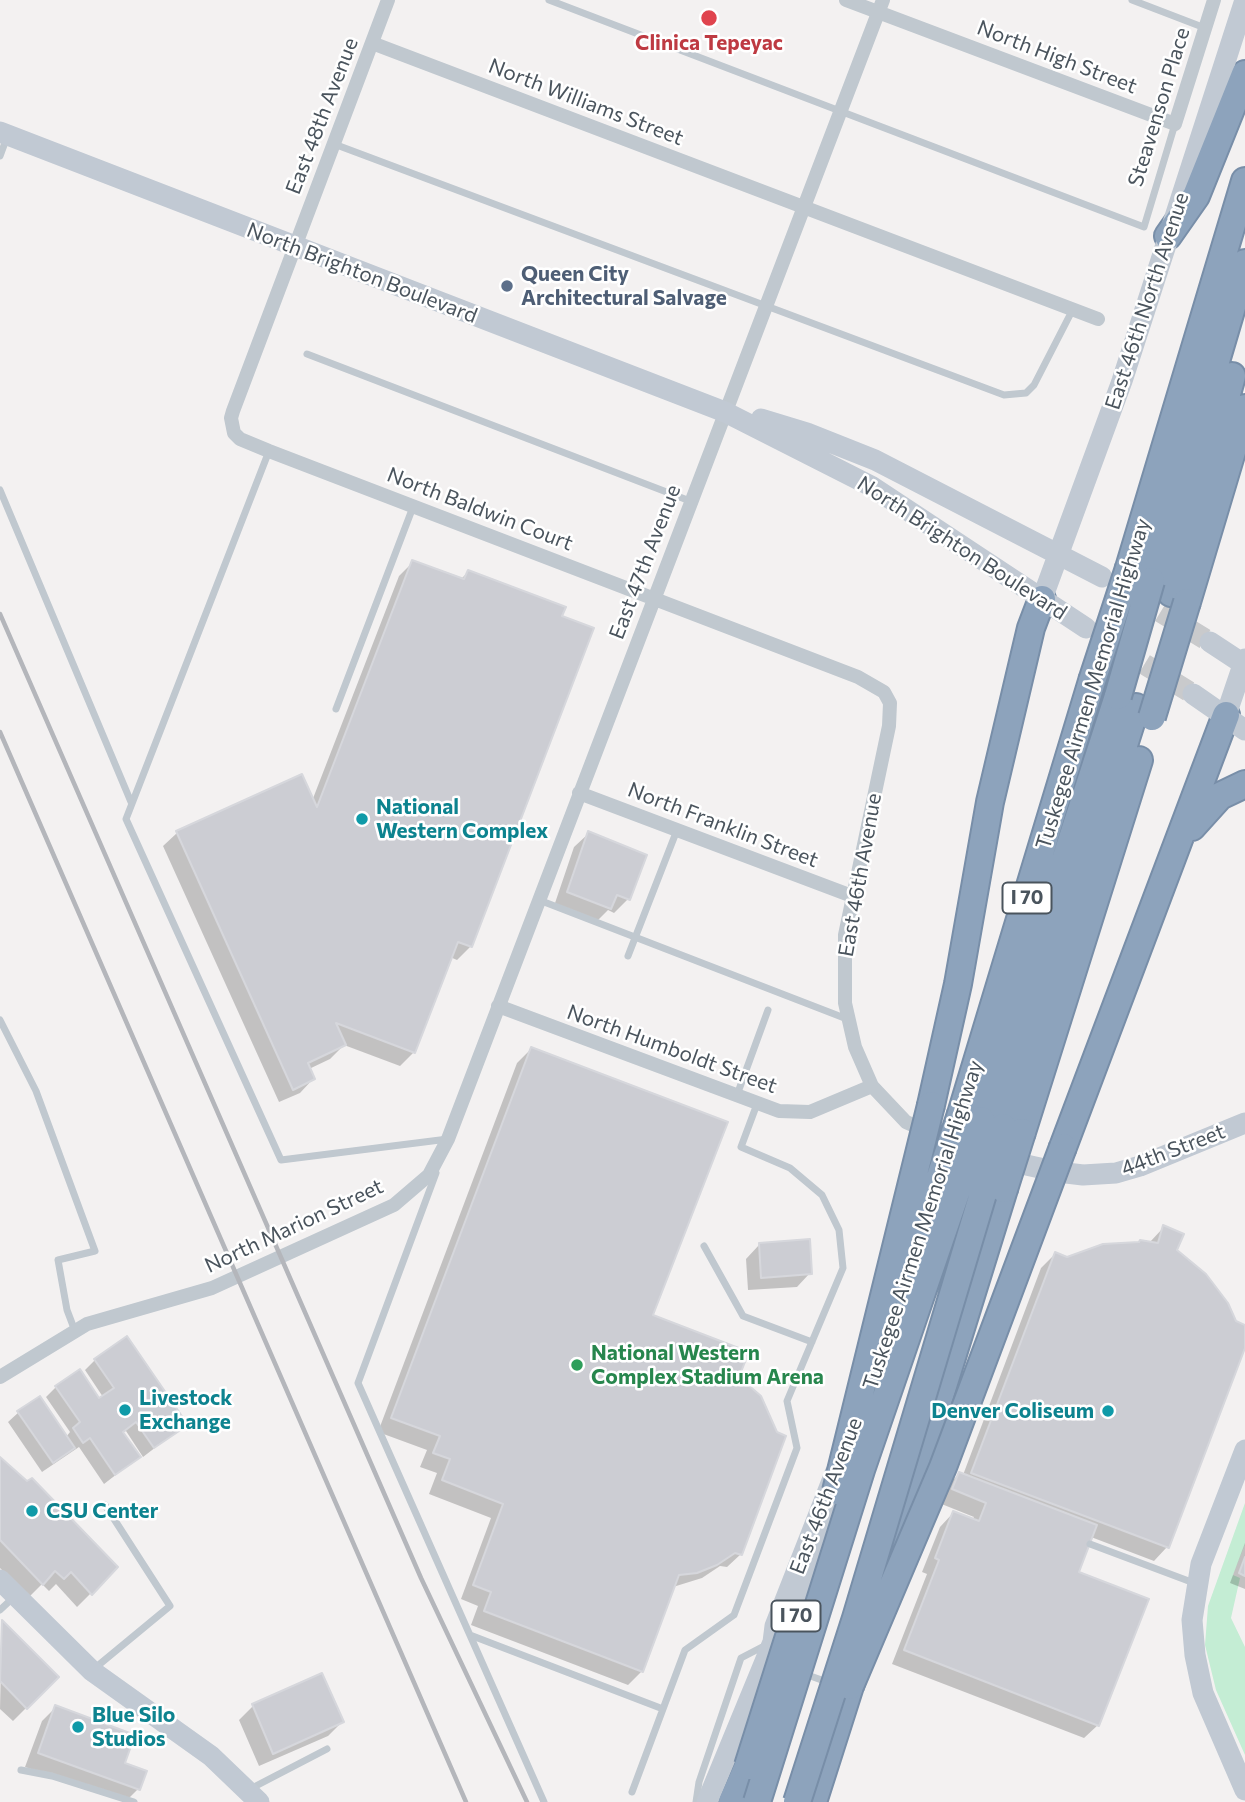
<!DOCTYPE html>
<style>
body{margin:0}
canvas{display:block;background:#f3f1f1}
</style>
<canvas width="1245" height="1802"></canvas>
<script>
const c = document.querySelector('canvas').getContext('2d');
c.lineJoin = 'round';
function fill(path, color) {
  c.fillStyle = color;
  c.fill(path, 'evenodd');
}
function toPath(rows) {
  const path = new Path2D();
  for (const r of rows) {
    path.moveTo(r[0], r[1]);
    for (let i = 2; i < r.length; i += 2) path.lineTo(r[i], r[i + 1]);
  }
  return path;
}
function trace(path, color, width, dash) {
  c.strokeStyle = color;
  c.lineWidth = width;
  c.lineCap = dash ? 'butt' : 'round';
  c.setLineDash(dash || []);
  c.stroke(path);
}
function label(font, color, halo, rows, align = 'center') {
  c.font = font + ' Commissioner,sans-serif';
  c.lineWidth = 5;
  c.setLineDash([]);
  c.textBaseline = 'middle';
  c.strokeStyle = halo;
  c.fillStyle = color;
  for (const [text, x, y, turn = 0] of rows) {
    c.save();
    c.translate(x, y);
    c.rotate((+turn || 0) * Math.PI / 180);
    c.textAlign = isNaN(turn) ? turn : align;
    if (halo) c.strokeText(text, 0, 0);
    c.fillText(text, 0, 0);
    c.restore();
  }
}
fill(toPath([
 [1245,1503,1245,1544,1233,1575,1240,1578,1231,1618,1245,1647,1245,1755,1216,1690,1205,1645,1208,1606]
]), '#c4edd4');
fill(toPath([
 [413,562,460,580,468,572,471,946,457,960,450,957,414,1052,400,1066,344,1045,330,1059,309,1069,313,1079,300,1093,279,1102,163,846,177,833,312,801,399,576],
 [588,834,628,899,614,913,608,910,596,922,554,906,574,847],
 [531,1049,651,1316,737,1378,741,1554,727,1567,720,1566,702,1578,673,1587,642,1671,628,1685,471,1625,478,1606,461,1599,491,1518,429,1494,437,1473,420,1467,427,1450,378,1432,517,1063],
 [1164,1227,1175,1250,1234,1323,1245,1327,1245,1344,1167,1547,1154,1561,1091,1537,1077,1573,1098,1725,1084,1738,892,1664,927,1574,922,1572,940,1527,953,1513,972,1520,974,1517,939,1503,946,1487,959,1474,963,1475,1041,1268,1055,1254,1067,1259,1149,1243],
 [759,1245,810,1273,797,1287,748,1290,746,1259],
 [95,1360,186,1424,143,1457,126,1431,122,1433,139,1457,104,1484,79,1447,42,1472,8,1422,19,1412,66,1437,70,1432,46,1397,56,1387,99,1400,103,1397,85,1370],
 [0,1459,91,1593,77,1607,56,1584,49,1591,42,1584,29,1597,0,1568],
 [1245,1543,1245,1589,1230,1583],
 [2,1622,57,1677,13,1721,0,1709],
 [321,1675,342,1722,328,1736,259,1766,239,1720,253,1706],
 [56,1707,122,1764,144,1772,138,1789,125,1802,25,1767,42,1721]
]), '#0003');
const building = toPath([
 [412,560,464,579,468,570,566,607,562,616,594,628,472,947,458,942,415,1053,336,1023,346,1045,308,1063,315,1079,293,1090,176,831,302,774,317,807,412,560],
 [588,831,647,855,630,900,617,895,611,909,567,892,588,831],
 [531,1047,728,1122,653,1315,749,1352,739,1377,761,1396,777,1432,786,1436,742,1555,735,1553,717,1565,697,1573,679,1575,643,1672,484,1611,491,1592,473,1585,503,1504,442,1480,450,1459,433,1453,440,1436,391,1418,531,1047],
 [1163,1225,1184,1234,1177,1250,1206,1274,1228,1303,1236,1321,1245,1325,1245,1348,1169,1548,971,1473,1055,1252,1067,1257,1103,1244,1139,1242,1140,1240,1158,1243,1163,1225],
 [810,1239,812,1274,761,1278,759,1243,810,1239],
 [127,1336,188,1425,154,1448,136,1422,123,1432,141,1457,115,1475,90,1438,83,1443,73,1428,80,1422,55,1386,80,1369,99,1398,114,1388,94,1359,127,1336],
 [40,1396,75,1448,53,1463,17,1411,40,1396],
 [0,1457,27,1481,32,1478,118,1567,92,1595,71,1572,64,1579,55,1571,43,1585,0,1540,0,1457],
 [959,1472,1097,1525,1079,1572,1149,1599,1099,1726,904,1650,939,1560,935,1558,953,1511,979,1521,986,1503,952,1489,959,1472],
 [1245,1557,1245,1576,1239,1573,1245,1557],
 [2,1620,59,1677,27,1709,0,1681,2,1620],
 [322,1673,344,1722,273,1754,252,1704,322,1673],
 [55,1705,135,1735,125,1763,147,1771,140,1790,38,1753,55,1705]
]);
fill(building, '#cccdd3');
trace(building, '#d6d7dc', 2);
trace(toPath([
 [1134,596,1210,642],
 [1118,648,1193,694]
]), '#c9cacc', 21, [21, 10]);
const highway = toPath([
 [1168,236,1196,196,1245,74],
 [1129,568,1245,181],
 [1151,581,1245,263],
 [1171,593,1232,376],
 [1187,602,1245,408],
 [1192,827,1220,796,1245,784],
 [931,1105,958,984,990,802,1031,628,1042,599],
 [961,1114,1092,681],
 [981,1120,1118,696],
 [1003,1127,1136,707],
 [1022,1132,1139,760],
 [1063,1147,1226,715],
 [879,1593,1004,1189],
 [732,1802,748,1766],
 [813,1802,857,1664]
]);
trace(highway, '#788ea8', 30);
trace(toPath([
 [549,0,1144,227,1175,124],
 [1132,0,1205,28],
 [334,144,1004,395,1026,393,1034,385,1073,309],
 [0,156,7,137],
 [307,354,690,501],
 [269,451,126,819,281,1160,448,1139],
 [0,490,131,802],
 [336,709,413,507],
 [539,900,847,1019],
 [628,956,677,830],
 [0,1020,36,1091,95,1251,58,1260,67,1310,75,1331],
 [737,1095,768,1010],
 [436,1173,358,1383,544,1802],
 [704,1246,743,1316,812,1342],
 [1090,1544,1194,1583],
 [0,1610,15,1596],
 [470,1635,663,1709],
 [95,1668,170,1606,105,1505],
 [802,1673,830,1683],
 [21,1770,52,1776,134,1802],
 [250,1789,327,1749],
 [632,1792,685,1650,734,1615,797,1448,787,1401,843,1268,839,1230,822,1195,790,1168,741,1147,757,1104],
 [696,1802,699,1782,741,1658,766,1645]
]), '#c0c8cf', 7);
trace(toPath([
 [388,0,233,411,231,418,234,433,240,439,269,451,858,677,884,692,890,703,889,726,845,935,845,1003,855,1047,872,1086,906,1122,956,1144],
 [846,0,1175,124,1214,0],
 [372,43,1098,319],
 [579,793,852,896],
 [498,1006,779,1111,810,1112,872,1086],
 [0,1377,87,1324,212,1288,394,1205,429,1175,448,1139,883,0]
]), '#c0c8cf', 14);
trace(toPath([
 [0,132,725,412,871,486,1086,628],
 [761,419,807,433,875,460,1102,577],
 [1042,599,1122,381,1245,0],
 [1210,642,1245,665],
 [1193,694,1245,730],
 [1226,715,1245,659],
 [999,1159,1058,1172,1083,1175,1116,1173,1140,1166,1245,1123],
 [877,1365,911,1278],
 [1245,1450,1201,1564,1192,1620,1195,1655,1203,1693,1245,1790],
 [0,1580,92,1671,211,1756,259,1802],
 [791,1625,837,1509],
 [707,1802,773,1642,775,1626,835,1473]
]), '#c1c9d3', 21);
trace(highway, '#8da3bc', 26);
trace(toPath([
 [0,614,421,1578,527,1802],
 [0,732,466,1802]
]), '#b4b6bb', 4.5);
const highwayBridge = toPath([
 [1092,681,1129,568],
 [1118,696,1151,581],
 [1152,717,1187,602],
 [1004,1189,1022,1132],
 [902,1291,961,1114],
 [836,1491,931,1105],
 [850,1686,943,1467,1063,1147],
 [748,1766,792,1627],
 [757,1802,861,1470,981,1120],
 [797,1802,856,1618,1003,1127]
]);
trace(highwayBridge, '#788ea8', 30, []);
trace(highwayBridge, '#8da3bc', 26);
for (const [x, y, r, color] of [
 [709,18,9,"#e0444e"],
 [507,286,7,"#5c6f8a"],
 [362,819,7,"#0f9aa8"],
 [577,1365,7,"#2e9e5b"],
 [125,1410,7,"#0f9aa8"],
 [1108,1411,7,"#0f9aa8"],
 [32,1511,7,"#0f9aa8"],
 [78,1727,7,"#0f9aa8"]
]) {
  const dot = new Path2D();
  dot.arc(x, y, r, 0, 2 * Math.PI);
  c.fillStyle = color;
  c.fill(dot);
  trace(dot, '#fff', 2.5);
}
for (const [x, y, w] of [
 [1027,898,49],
 [796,1616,49]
]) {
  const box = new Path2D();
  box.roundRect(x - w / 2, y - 15.5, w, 31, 5);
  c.fillStyle = '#fff';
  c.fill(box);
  trace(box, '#4a545d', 2);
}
label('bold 19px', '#4a545d', null, [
 ["I 70",1027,898],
 ["I 70",796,1616]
]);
label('bold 21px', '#be3a42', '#fff', [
 ["Clinica Tepeyac",709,43]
]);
label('21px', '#4a545d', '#fff', [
 ["North High Street",1057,57,21],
 ["North Williams Street",586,102,21],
 ["Steavenson Place",1159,107,-73],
 ["East 48th Avenue",322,116,-69],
 ["North Brighton Boulevard",362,273,21],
 ["East 46th North Avenue",1147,301,-72],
 ["North Baldwin Court",480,509,21],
 ["North Brighton Boulevard",962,548,33],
 ["East 47th Avenue",645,562,-69],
 ["Tuskegee Airmen Memorial Highway",1093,684,-73],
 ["North Franklin Street",723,825,21],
 ["East 46th Avenue",860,875,-80],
 ["North Humboldt Street",672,1049,20],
 ["44th Street",1173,1150,-21],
 ["Tuskegee Airmen Memorial Highway",923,1225,-72],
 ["North Marion Street",294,1226,-25],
 ["East 46th Avenue",826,1496,-69]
]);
label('bold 21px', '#4e5e75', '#fff', [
 ["Queen City",521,274],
 ["Architectural Salvage",521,298]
], 'left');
label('bold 21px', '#0d838f', '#fff', [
 ["National",376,807],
 ["Western Complex",376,831],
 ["Livestock",139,1398],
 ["Exchange",139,1422],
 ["Denver Coliseum",1094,1411,"right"],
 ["CSU Center",46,1511],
 ["Blue Silo",92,1715],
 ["Studios",92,1739]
], 'left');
label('bold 21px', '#27864d', '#fff', [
 ["National Western",591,1353],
 ["Complex Stadium Arena",591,1377]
], 'left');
</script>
